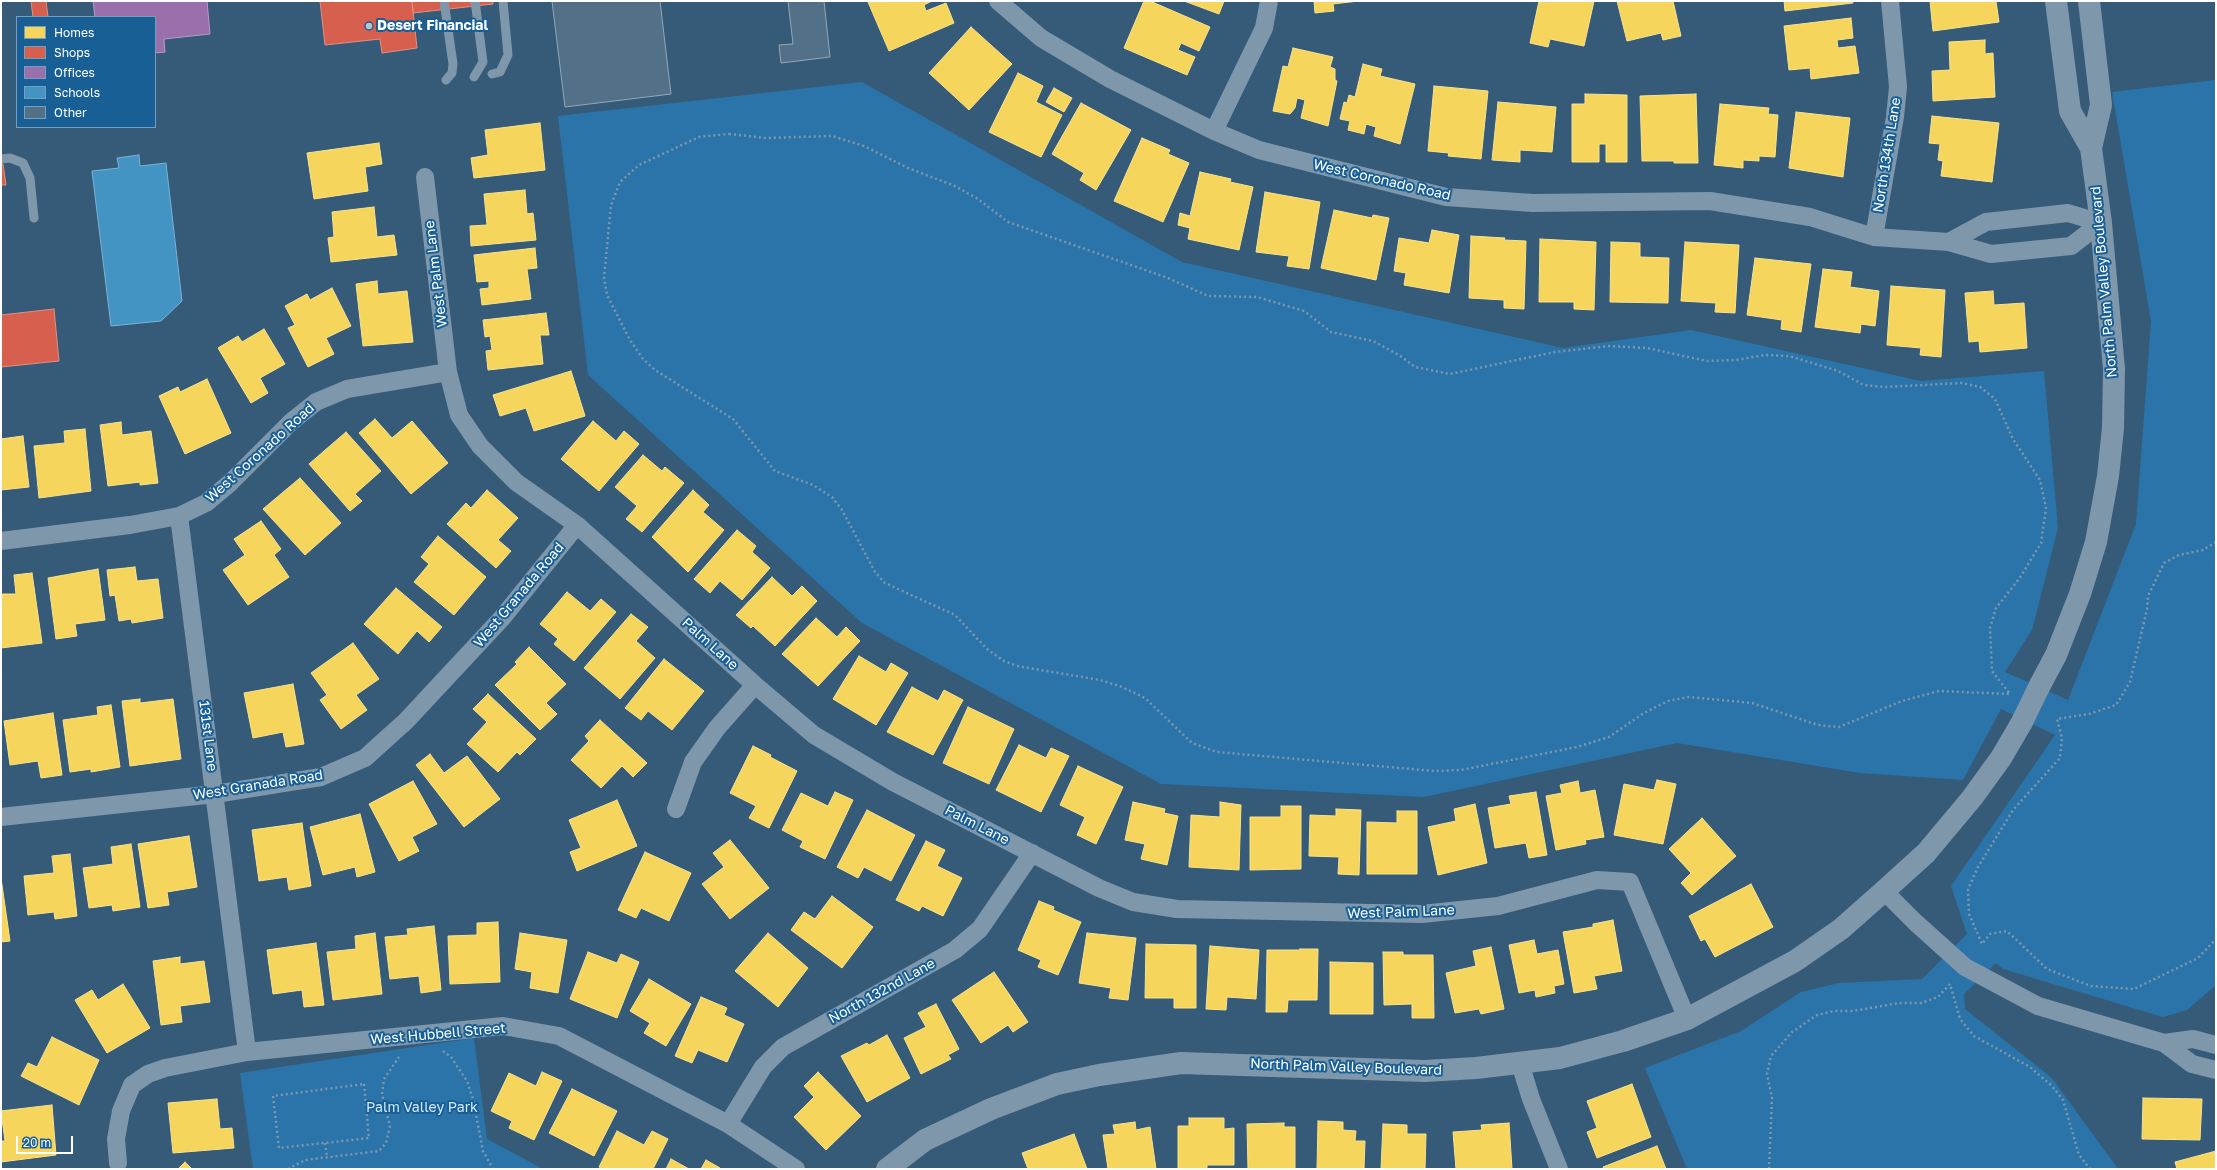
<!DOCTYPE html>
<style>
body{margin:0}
#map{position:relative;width:2217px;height:1170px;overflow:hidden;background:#355b78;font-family:"Golos Text",sans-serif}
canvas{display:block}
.frame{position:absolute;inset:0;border:2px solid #fff;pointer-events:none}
.legend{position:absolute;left:16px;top:16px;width:140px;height:112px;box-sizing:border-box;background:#185f95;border:1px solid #749fbf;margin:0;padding:5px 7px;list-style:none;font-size:12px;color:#fff}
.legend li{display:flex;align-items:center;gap:8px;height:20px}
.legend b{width:20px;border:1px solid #749fbf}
.scale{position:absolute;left:16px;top:1136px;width:57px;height:18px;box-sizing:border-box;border:2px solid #fff;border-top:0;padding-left:5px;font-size:12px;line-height:14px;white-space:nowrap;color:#fff;-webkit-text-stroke:3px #185f95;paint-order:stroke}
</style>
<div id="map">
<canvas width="2217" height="1170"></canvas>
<div class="frame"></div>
<ul class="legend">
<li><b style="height:11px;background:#f6d55c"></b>Homes</li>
<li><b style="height:11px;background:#d6604d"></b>Shops</li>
<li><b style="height:11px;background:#9970ab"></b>Offices</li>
<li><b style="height:11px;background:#4393c3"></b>Schools</li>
<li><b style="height:11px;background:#527088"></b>Other</li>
</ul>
<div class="scale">20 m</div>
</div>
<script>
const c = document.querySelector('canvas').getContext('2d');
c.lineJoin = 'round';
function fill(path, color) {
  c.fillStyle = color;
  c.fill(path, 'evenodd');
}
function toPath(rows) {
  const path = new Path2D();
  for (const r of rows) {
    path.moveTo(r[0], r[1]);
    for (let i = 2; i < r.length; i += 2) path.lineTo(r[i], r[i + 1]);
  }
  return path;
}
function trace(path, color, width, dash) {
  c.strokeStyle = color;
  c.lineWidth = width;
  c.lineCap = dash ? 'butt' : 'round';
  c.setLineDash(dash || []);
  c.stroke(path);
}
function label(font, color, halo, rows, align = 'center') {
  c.font = font + ' "Golos Text",sans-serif';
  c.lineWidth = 4;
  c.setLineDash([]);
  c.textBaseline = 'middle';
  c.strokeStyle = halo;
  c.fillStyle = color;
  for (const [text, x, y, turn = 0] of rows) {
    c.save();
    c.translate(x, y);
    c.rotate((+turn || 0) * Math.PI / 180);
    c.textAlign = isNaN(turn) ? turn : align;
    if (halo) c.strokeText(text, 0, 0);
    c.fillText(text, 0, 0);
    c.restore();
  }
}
fill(toPath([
 [2216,80,2216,985,2187,1010,2163,1017,2003,969,1996,963,1964,994,1965,1009,2052,1078,2118,1169,1687,1169,1645,1068,1741,1031,1801,992,1839,983,1922,979,1967,934,1951,886,2055,735,2001,709,1963,780,1860,773,1677,743,1424,797,1161,784,862,623,588,375,558,116,862,82,1182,262,1563,348,1691,330,1921,381,2044,371,2058,528,2032,630,2005,672,2068,700,2136,524,2151,321,2112,92],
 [474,1038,487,1139,543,1169,253,1169,240,1073]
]), '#2a74aa');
const homes = toPath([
 [932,1,924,5,926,11,946,3,954,23,889,51,868,2,932,1],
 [1144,1,1150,1,1210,27,1199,51,1181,43,1178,50,1195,57,1187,75,1124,48,1144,1],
 [1184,1,1224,1,1219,14,1184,1],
 [1314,1,1359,1,1333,4,1334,11,1315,13,1314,1],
 [1539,1,1594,1,1584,46,1550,39,1548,47,1530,43,1539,1],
 [1617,1,1673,1,1681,36,1663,40,1661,33,1627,41,1617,1],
 [1784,1,1852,1,1853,3,1785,11,1784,1],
 [1930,1,1996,1,1999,22,1933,31,1930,1],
 [1851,18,1853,38,1837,40,1838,48,1855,46,1859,73,1811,79,1810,68,1789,70,1784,26,1851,18],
 [971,27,1012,64,969,110,929,73,971,27],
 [1985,40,1985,54,1993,53,1995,97,1933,101,1932,71,1950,70,1949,42,1985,40],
 [1293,48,1333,57,1330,67,1335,69,1335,80,1337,81,1328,126,1301,118,1305,100,1297,98,1295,108,1290,114,1273,111,1283,66,1288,67,1293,48],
 [1363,64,1382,69,1380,76,1415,84,1400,144,1374,136,1376,127,1366,124,1364,134,1348,130,1350,121,1340,119,1344,102,1347,103,1349,95,1355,97,1363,64],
 [1018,73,1043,86,1036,102,1062,115,1041,157,989,132,1018,73],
 [1434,86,1488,91,1481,159,1448,156,1449,153,1428,151,1434,86],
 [1054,88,1072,98,1064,112,1046,102,1054,88],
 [1585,94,1627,95,1627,162,1606,162,1606,144,1599,144,1599,162,1572,162,1572,104,1585,104,1585,94],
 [1696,94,1698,163,1674,163,1674,161,1642,161,1640,96,1696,94],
 [1498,102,1556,107,1552,152,1520,150,1520,162,1492,160,1498,102],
 [1081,103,1131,130,1096,190,1080,180,1084,173,1052,154,1081,103],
 [1720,104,1769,108,1768,114,1778,115,1775,157,1759,156,1759,161,1743,160,1743,168,1714,165,1720,104],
 [1796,112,1850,118,1843,177,1789,168,1796,112],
 [1932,116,1999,123,1992,182,1941,176,1943,161,1938,160,1940,144,1929,143,1932,116],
 [540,123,545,170,474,178,471,158,488,155,485,130,540,123],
 [1142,138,1170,150,1168,154,1189,163,1163,222,1114,201,1142,138],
 [379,143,382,164,365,167,368,191,314,199,307,153,379,143],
 [1200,172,1231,179,1230,182,1253,187,1239,250,1188,239,1190,228,1178,225,1180,213,1190,216,1200,172],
 [525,190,527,214,533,213,536,240,471,246,470,226,487,225,484,194,525,190],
 [1265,192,1320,202,1309,269,1287,266,1289,256,1256,252,1265,192],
 [374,207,377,237,394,235,397,255,331,262,328,238,334,237,332,212,374,207],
 [1334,210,1372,218,1373,215,1389,218,1376,280,1321,268,1334,210],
 [1432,230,1459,235,1449,293,1404,285,1406,273,1394,271,1399,238,1429,243,1432,230],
 [1471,236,1505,238,1504,240,1526,241,1524,309,1504,308,1504,300,1469,298,1471,236],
 [1540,239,1596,242,1594,310,1574,309,1574,302,1539,302,1540,239],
 [1611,242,1640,243,1640,257,1669,258,1668,303,1610,302,1611,242],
 [1685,242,1739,245,1735,313,1715,312,1716,303,1681,301,1685,242],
 [535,248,537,268,527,269,531,299,482,305,480,289,489,288,489,281,477,282,474,255,535,248],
 [1755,258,1811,264,1801,332,1781,329,1782,320,1747,315,1755,258],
 [1823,269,1852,272,1850,287,1879,291,1875,326,1861,324,1860,333,1815,327,1823,269],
 [377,281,378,294,407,291,413,342,363,346,356,284,377,281],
 [1891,286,1945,290,1941,357,1920,355,1921,348,1887,345,1891,286],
 [332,288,351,326,326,338,334,354,308,367,288,328,295,325,285,306,307,294,310,300,332,288],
 [1993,291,1994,305,2024,303,2027,348,1980,352,1979,341,1969,342,1965,293,1993,291],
 [546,313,549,335,540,335,543,364,488,370,486,351,492,350,490,336,485,337,483,320,546,313],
 [264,329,285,364,260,378,268,393,251,403,218,348,238,336,242,342,264,329],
 [571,371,585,416,534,431,526,408,500,416,493,395,571,371],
 [207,379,231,433,185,454,159,396,178,387,180,392,207,379],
 [375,419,392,438,412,421,448,463,411,494,359,433,375,419],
 [593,421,616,441,624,431,639,444,599,491,561,459,593,421],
 [121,422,122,435,151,431,158,483,140,485,140,482,108,486,100,425,121,422],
 [85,429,91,491,39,498,34,446,65,443,64,431,85,429],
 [346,432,381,471,355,494,362,501,350,511,309,464,346,432],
 [23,436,29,487,1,490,1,439,23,436],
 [643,455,662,471,665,467,684,483,642,532,626,519,637,506,615,487,643,455],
 [300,478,341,523,305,555,263,509,300,478],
 [487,490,518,518,498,540,511,551,496,568,447,524,466,503,471,508,487,490],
 [693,490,709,505,703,512,724,530,688,572,652,537,693,490],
 [261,521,281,549,274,555,289,577,248,605,223,570,245,555,234,539,261,521],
 [737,530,756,546,752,552,770,568,742,600,720,581,710,593,694,579,737,530],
 [438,536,486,577,454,615,414,582,429,564,421,557,438,536],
 [135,567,137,581,158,579,163,618,132,623,131,619,119,621,115,595,110,596,107,570,135,567],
 [98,569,105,620,75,624,77,636,56,639,48,578,98,569],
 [32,573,42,643,1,648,1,594,16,594,14,575,32,573],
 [772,577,792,596,802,586,817,601,775,646,753,626,751,628,736,615,772,577],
 [396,588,442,627,429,642,417,631,398,654,364,624,396,588],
 [567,592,590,611,601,599,616,612,574,661,554,644,558,639,540,624,567,592],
 [631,614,648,627,636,641,655,658,620,699,584,668,631,614],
 [816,618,837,637,846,627,860,641,818,686,782,654,816,618],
 [353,643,379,679,356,695,367,710,341,729,320,700,327,695,311,673,353,643],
 [529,647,566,684,546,703,557,714,540,730,495,685,517,664,515,662,529,647],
 [859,656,886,672,891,663,908,673,876,725,833,699,859,656],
 [664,659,704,691,672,730,648,711,641,720,625,708,664,659],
 [293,684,304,744,286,747,283,732,253,738,244,693,293,684],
 [912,687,938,701,944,690,963,700,933,755,887,732,912,687],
 [488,694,536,739,520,755,517,752,498,772,467,744,487,722,473,709,488,694],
 [140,699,140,703,173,699,181,759,130,766,122,701,140,699],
 [111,705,120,767,91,772,91,769,70,772,63,720,98,715,97,707,111,705],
 [968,707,1014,729,989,784,943,763,968,707],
 [53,713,62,775,41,778,38,761,10,765,4,721,53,713],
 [600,720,647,763,633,777,622,766,601,788,571,760,589,741,585,736,600,720],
 [1019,745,1046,758,1051,748,1069,756,1041,812,996,790,1019,745],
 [753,746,771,755,770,757,797,771,769,828,749,818,756,806,730,793,753,746],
 [430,754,444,773,467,756,500,799,464,827,416,765,430,754],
 [1078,766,1123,787,1096,844,1077,835,1085,817,1060,805,1078,766],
 [1657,780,1676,784,1663,844,1614,835,1624,784,1654,790,1657,780],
 [413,781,437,824,412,837,419,851,399,861,369,804,413,781],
 [1578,781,1580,793,1595,790,1604,837,1585,840,1586,844,1556,850,1546,796,1562,793,1560,785,1578,781],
 [835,792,853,800,825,859,800,847,803,841,782,830,801,793,828,806,835,792],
 [1536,792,1547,855,1529,858,1526,843,1495,848,1488,808,1511,804,1509,796,1536,792],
 [617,800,637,846,577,871,570,852,581,848,569,820,617,800],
 [1133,802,1165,809,1164,813,1178,816,1167,865,1141,859,1145,844,1125,840,1133,802],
 [1220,802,1241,805,1239,870,1189,867,1191,815,1220,817,1220,802],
 [1475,804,1487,863,1438,875,1428,827,1456,821,1454,809,1475,804],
 [1281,806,1301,806,1301,869,1250,870,1250,817,1281,817,1281,806],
 [1336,809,1361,810,1359,875,1338,874,1339,857,1309,856,1310,815,1336,816,1336,809],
 [867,810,915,835,891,881,864,867,858,878,837,867,867,810],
 [1397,811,1417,811,1417,874,1367,874,1367,822,1397,823,1397,811],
 [360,814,375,872,357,877,355,867,323,875,310,827,360,814],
 [1702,818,1736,856,1692,895,1681,883,1691,873,1669,849,1702,818],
 [302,823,311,886,289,890,287,877,259,881,252,830,302,823],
 [189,836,197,887,167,892,169,905,148,908,138,844,189,836],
 [730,840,769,888,730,919,702,884,724,867,713,853,730,840],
 [926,841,945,850,937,866,962,878,943,916,922,906,919,911,896,900,926,841],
 [131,844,140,907,113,911,112,905,89,908,83,868,113,864,111,847,131,844],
 [645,852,691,873,669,921,641,908,636,918,618,910,645,852],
 [70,854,77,916,55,919,54,912,28,915,24,876,54,873,52,856,70,854],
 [1,878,10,941,1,942,1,878],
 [1751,884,1773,927,1715,957,1705,939,1701,941,1689,916,1751,884],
 [832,896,873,927,842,968,791,930,804,912,815,919,832,896],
 [1039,901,1054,907,1053,910,1081,922,1058,975,1038,967,1041,960,1018,950,1039,901],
 [1613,920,1622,971,1594,976,1597,989,1574,993,1563,932,1593,927,1593,924,1613,920],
 [498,922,500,982,450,984,448,936,477,935,477,923,498,922],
 [434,926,441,990,421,993,419,976,390,979,385,937,408,935,407,929,434,926],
 [375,933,382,994,333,1000,327,952,356,949,355,936,375,933],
 [520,933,567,940,558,993,530,988,532,972,515,969,520,933],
 [768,933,808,968,778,1007,735,971,768,933],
 [1087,933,1136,938,1128,1000,1109,998,1111,988,1079,983,1087,933],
 [1534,940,1537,954,1558,950,1564,984,1554,986,1555,993,1536,997,1535,990,1519,993,1509,945,1534,940],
 [316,943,324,1005,304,1007,302,990,273,994,267,950,316,943],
 [1146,944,1196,945,1196,1008,1174,1008,1174,998,1145,998,1146,944],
 [1210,946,1259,950,1256,999,1227,997,1226,1010,1206,1009,1210,946],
 [1491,947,1504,1009,1481,1014,1479,1009,1455,1013,1446,973,1476,966,1473,951,1491,947],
 [1300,949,1318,949,1317,1000,1288,1000,1287,1012,1266,1012,1267,950,1300,950,1300,949],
 [588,952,617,963,621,954,639,962,617,1018,570,999,588,952],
 [1383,952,1403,952,1403,955,1433,955,1434,1018,1412,1018,1412,1004,1384,1005,1383,952],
 [180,957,180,964,204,961,210,1002,180,1006,182,1022,161,1025,153,961,180,957],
 [1330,962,1373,963,1373,1014,1330,1014,1330,962],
 [994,972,1028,1022,1013,1032,1008,1025,981,1043,952,1000,994,972],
 [649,979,691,1004,666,1046,644,1033,650,1023,630,1011,649,979],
 [123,984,150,1028,107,1053,75,1000,92,990,98,1000,123,984],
 [701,997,727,1008,724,1015,744,1024,727,1062,698,1050,692,1063,675,1056,701,997],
 [936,1004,959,1049,948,1055,951,1059,921,1074,904,1038,926,1027,918,1013,936,1004],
 [887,1035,910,1078,867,1102,841,1056,867,1043,869,1045,887,1035],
 [52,1037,99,1060,79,1105,21,1076,28,1063,37,1067,52,1037],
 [542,1072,562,1081,534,1140,509,1128,512,1121,491,1111,509,1073,536,1086,542,1072],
 [818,1072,861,1116,826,1150,794,1117,814,1097,804,1086,818,1072],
 [1632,1084,1651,1137,1597,1158,1587,1132,1597,1128,1587,1101,1632,1084],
 [572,1089,617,1111,594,1156,549,1133,572,1089],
 [2143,1098,2202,1099,2200,1140,2142,1139,2143,1098],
 [217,1099,220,1129,232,1128,234,1148,173,1153,168,1103,217,1099],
 [52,1105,56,1155,1,1162,1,1141,5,1141,1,1111,52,1105],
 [1189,1118,1224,1118,1224,1129,1234,1128,1234,1165,1207,1165,1207,1169,1178,1169,1178,1126,1189,1126,1189,1118],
 [1318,1121,1343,1122,1343,1130,1356,1131,1355,1141,1365,1141,1364,1169,1317,1169,1318,1121],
 [1135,1122,1136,1130,1150,1127,1156,1169,1108,1169,1103,1135,1115,1134,1113,1125,1135,1122],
 [1284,1123,1284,1127,1295,1127,1295,1169,1248,1169,1247,1124,1284,1123],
 [1509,1123,1512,1169,1456,1169,1453,1132,1482,1130,1481,1125,1509,1123],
 [1383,1124,1407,1125,1407,1134,1426,1134,1425,1169,1381,1169,1383,1124],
 [617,1131,644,1145,652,1131,668,1139,653,1169,603,1169,599,1167,617,1131],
 [1074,1134,1087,1169,1028,1169,1022,1153,1074,1134],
 [1657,1146,1666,1169,1604,1169,1603,1167,1657,1146],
 [2216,1151,2216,1169,2177,1169,2175,1162,2216,1151],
 [671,1159,689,1169,666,1169,671,1159],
 [706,1160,720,1168,719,1169,701,1169,706,1160],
 [185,1162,192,1169,178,1169,185,1162]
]);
fill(homes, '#f6d55c');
trace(homes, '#f9e28d', 1);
const shops = toPath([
 [31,1,46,1,48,17,33,17,31,1],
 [320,1,412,1,417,48,382,53,380,39,325,45,320,1],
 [412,1,493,1,493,4,413,13,412,1],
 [1,164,3,164,6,185,1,185,1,164],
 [54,309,59,361,1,367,1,315,54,309]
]);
fill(shops, '#d6604d');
trace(shops, '#e29082', 1);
const offices = toPath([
 [93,1,207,1,210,34,164,39,165,52,155,53,155,17,95,17,93,1]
]);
fill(offices, '#9970ab');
trace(offices, '#b89bc4', 1);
const schools = toPath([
 [139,155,140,166,166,163,182,301,161,321,111,326,92,171,119,168,117,158,139,155]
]);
fill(schools, '#4393c3');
trace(schools, '#7bb3d5', 1);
const building = toPath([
 [552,1,660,1,671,94,565,107,552,1],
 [788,1,824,1,830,57,781,63,779,45,793,44,788,1]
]);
fill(building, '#527088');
trace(building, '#92a8b8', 1);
trace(toPath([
 [729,134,766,138,832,136,864,146,908,168,955,186,978,199,1008,222,1168,278,1208,296,1257,297,1304,311,1331,332,1373,341,1399,355,1415,367,1450,374,1555,352,1609,346,1647,348,1707,361,1736,360,1765,355,1789,356,1838,371,1864,385,1884,387,1962,383,1980,387,1995,399,2013,439,2040,480,2046,508,2041,543,2019,579,1996,608,1990,628,1992,671,2010,694,1939,691,1902,701,1839,727,1818,725,1752,703,1689,697,1668,701,1644,713,1609,737,1577,747,1461,770,1434,771,1217,752,1192,743,1145,698,1122,687,1100,680,1017,666,1004,661,987,649,955,615,885,583,875,572,842,510,832,497,813,485,775,471,733,419,655,370,643,359,630,340,607,295,604,278,611,205,620,182,639,165,699,137,729,134],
 [2216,542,2203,550,2179,555,2164,563,2148,596,2147,609,2130,682,2116,705,2089,714,2057,719,2062,738,2060,758,2013,810,1978,867,1968,889,1969,914,1982,944,1990,934,2007,931,2047,969,2091,986,2134,989,2198,958,2216,939],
 [443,1051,451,1057,467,1081,473,1099,483,1151,493,1169],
 [364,1084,369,1138,279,1148,273,1096,364,1084],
 [325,1143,327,1157],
 [288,1169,305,1160,379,1151,386,1143,390,1126,382,1094,384,1079,399,1057],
 [1769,1169,1772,1098,1767,1074,1771,1056,1792,1032,1817,1015,1834,1011,1853,1011,1899,1003,1921,1003,1938,997,1950,984,1960,1019,1974,1036,2030,1067,2052,1086,2063,1100,2079,1155,2090,1169]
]), '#7e97ab', 2.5, [2, 3]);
trace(toPath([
 [444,1,453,64,452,73,446,80],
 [492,74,500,72,508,55,503,1],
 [474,77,483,62,475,1],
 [1,159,10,158,23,163,30,178,34,218]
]), '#7e97ab', 9);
trace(toPath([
 [998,1,1041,38,1110,79,1214,131,1259,150,1446,197,1533,203,1710,201,1810,217,1874,237,1949,242,1991,254,2071,246,2101,223],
 [1214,131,1264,28,1269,1],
 [425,177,448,372,459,415,480,446,516,482,577,525,755,685,814,735,893,782,1099,888,1133,902,1177,909,1422,914,1498,906,1597,880,1630,882,1687,1019],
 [1874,237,1895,117,1898,87,1890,1],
 [1949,242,1986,222,2068,213,2101,223],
 [179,516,247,1052],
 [1,541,130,525,179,516,206,503,230,483,291,422,316,402,347,389,448,372],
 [676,809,693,762,717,728,755,685],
 [1,817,215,794,321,777,365,758,406,721,502,618,577,525],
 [1884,891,1915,922,1965,967,2038,1006,2164,1043,2193,1039,2216,1045],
 [2164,1043,2192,1064,2216,1070],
 [1520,1063,1531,1099,1559,1169],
 [728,1124,763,1067,783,1047,955,950,980,929,1032,853],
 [118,1163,116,1139,121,1111,132,1085,148,1074,165,1068,247,1052,503,1026,559,1036,728,1124,796,1169]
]), '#7e97ab', 18);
trace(toPath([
 [2089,1,2101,105,2091,148],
 [2040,685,2056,655,2080,594,2096,542,2108,476,2113,428,2114,369,2101,223,2091,148,2070,111,2056,1],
 [887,1169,925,1140,991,1109,1057,1084,1099,1075,1181,1063,1425,1071,1476,1068,1560,1058,1623,1041,1687,1019,1795,961,1841,929,1884,891,1926,853,1972,798,2001,758,2022,722]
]), '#7e97ab', 22);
trace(toPath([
 [2022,722,2040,685]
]), '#7e97ab', 22);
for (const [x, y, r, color] of [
 [369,26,4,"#b8c6d0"]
]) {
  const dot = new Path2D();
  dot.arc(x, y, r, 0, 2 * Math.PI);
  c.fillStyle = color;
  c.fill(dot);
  trace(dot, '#185f95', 1.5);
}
label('bold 14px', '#fff', '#185f95', [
 ["Desert Financial",377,26]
], 'left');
label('14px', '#fff', '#185f95', [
 ["North 134th Lane",1887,155,-81],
 ["West Coronado Road",1382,180,13],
 ["West Palm Lane",436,274,-97],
 ["North Palm Valley Boulevard",2104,282,-95],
 ["West Coronado Road",260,453,-42],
 ["West Granada Road",519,595,-50],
 ["Palm Lane",710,644,42],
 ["131st Lane",208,736,83],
 ["West Granada Road",258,785,-9],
 ["Palm Lane",977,825,27],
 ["West Palm Lane",1401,912,-2],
 ["North 132nd Lane",882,991,-29],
 ["West Hubbell Street",438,1034,-5],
 ["North Palm Valley Boulevard",1346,1067,2]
]);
label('14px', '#d1eafb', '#185f95', [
 ["Palm Valley Park",422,1108]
]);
</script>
